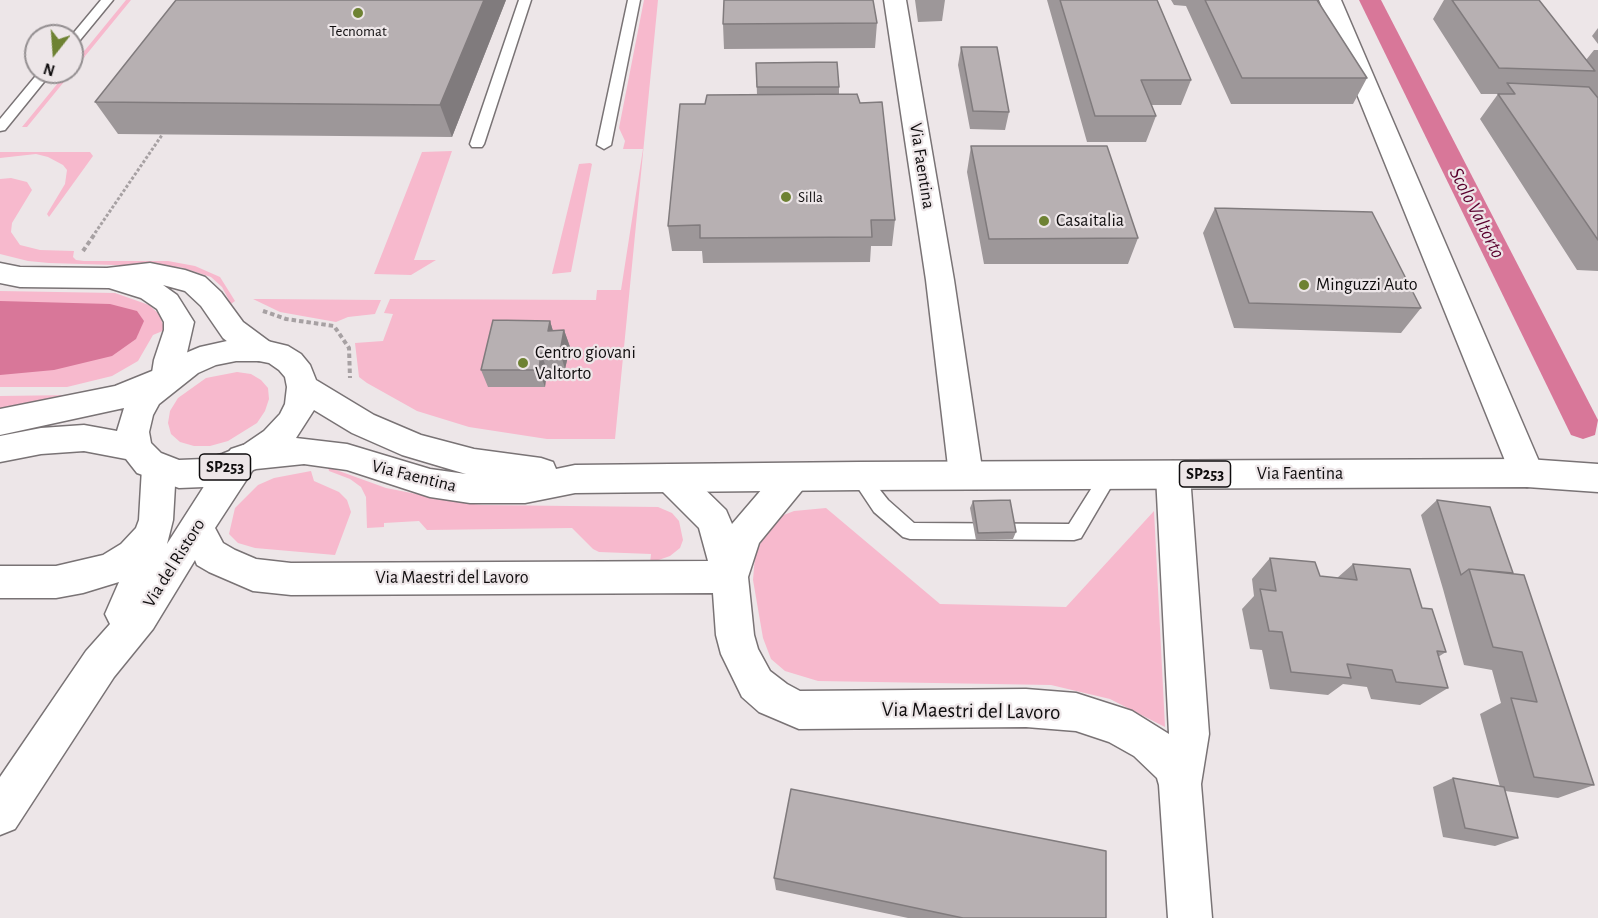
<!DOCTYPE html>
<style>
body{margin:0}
#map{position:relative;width:1598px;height:918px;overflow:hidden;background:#ede6e8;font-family:"Alegreya Sans",sans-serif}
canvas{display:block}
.north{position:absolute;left:24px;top:24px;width:60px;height:60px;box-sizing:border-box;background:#ede6e8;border:2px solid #948f91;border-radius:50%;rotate:197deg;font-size:16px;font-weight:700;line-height:24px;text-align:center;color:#0f0d0e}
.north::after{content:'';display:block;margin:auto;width:21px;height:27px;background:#6e8233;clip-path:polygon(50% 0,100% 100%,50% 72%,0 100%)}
</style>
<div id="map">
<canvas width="1598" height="918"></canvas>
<div class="north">N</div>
</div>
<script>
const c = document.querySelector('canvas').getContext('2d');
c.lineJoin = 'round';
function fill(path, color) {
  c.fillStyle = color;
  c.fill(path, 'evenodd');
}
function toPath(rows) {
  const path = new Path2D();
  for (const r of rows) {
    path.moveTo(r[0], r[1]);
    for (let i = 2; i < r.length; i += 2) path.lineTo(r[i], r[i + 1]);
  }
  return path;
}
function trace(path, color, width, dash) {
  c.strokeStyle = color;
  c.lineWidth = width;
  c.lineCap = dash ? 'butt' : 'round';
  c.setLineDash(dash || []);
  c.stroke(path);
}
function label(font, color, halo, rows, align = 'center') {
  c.font = font + ' "Alegreya Sans",sans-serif';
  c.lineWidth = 4.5;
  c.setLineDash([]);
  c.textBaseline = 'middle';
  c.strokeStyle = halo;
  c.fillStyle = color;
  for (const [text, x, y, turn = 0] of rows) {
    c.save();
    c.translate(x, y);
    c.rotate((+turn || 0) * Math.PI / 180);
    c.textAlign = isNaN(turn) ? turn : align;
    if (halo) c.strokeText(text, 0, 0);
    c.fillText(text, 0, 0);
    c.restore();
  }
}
fill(toPath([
 [126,0,131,0,27,127,22,127,67,72,72,72,72,66],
 [644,0,658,0,615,439,547,439,469,427,417,411,367,383,359,377,355,343,383,341,393,314,384,313,390,299,596,300,597,290,621,290,643,149,623,149,625,141,619,128],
 [452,151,414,260,436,260,411,275,374,274,422,152],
 [0,152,90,152,93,156,49,217,47,214,65,184,67,170,63,165,48,157,36,154,0,158],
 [590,163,592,164,571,272,552,274,579,164],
 [11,178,27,182,32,190,12,223,11,232,20,245,40,250,74,251,73,257,76,260,84,261,168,261,195,266,220,277,235,301,231,304,222,287,211,277,180,267,49,263,28,261,0,254,0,179],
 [0,291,115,293,149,305,159,314,165,330,153,335,138,361,112,376,67,387,0,387],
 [253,299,264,299,381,300,375,314,348,317,336,322,280,312],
 [237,372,251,374,261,380,268,388,269,399,265,411,257,423,228,441,210,446,194,446,180,442,171,434,168,423,170,411,178,398,206,378],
 [74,395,0,412,0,396],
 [328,467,386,488,457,502,482,505,658,507,672,513,679,521,683,540,680,548,670,556,650,563,651,554,599,552,593,549,572,528,427,530,419,521,384,523,384,527,367,528,366,497,361,487,350,479,329,471],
 [311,471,314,481,339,492,347,500,351,512,335,555,255,548,238,543,229,534,235,508,258,485,274,478],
 [826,508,940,604,1066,607,1154,511,1165,727,1110,699,1051,685,818,681,785,671,771,659,763,638,753,580,755,556,764,535,776,518,794,511]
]), '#f7b9cd');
fill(toPath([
 [0,301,110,304,137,311,144,321,136,339,112,356,54,370,0,375]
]), '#d87799');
fill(toPath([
 [1359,0,1381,0,1598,420,1595,435,1583,439,1571,435,1359,0]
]), '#d87799');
const lane = toPath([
 [101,0,113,0,76,45,72,46,71,36,101,0],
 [519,0,531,0,484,144,482,147,472,147,470,144,519,0],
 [628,0,640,0,611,145,604,149,597,145,628,0],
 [39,72,52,72,5,130,0,131,0,119,39,72],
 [1109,467,1115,470,1118,475,1081,538,1074,540,910,539,903,537,874,512,850,476,853,471,859,468,865,471,888,500,914,523,1069,524,1103,470,1109,467]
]);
const street = toPath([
 [884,0,906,0,954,280,983,475,978,485,966,489,954,485,949,475,926,280,884,0],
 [1319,0,1341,0,1544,473,1539,483,1527,487,1515,483,1510,473,1319,0],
 [0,263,20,267,107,268,150,263,185,270,205,277,221,292,243,322,270,342,274,350,270,358,259,361,248,358,223,338,201,306,185,291,163,285,177,295,194,322,181,379,177,387,166,391,155,387,151,379,154,360,164,330,164,322,157,309,141,298,109,288,20,287,0,283,0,263],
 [243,445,255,449,260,459,215,528,223,543,235,550,256,559,291,563,708,561,699,528,660,489,655,479,660,469,672,465,684,469,726,510,732,524,780,468,792,464,804,468,809,478,804,488,759,543,748,577,754,635,758,649,770,671,787,684,800,691,1026,689,1076,693,1132,711,1169,734,1156,475,1161,465,1173,461,1185,465,1190,475,1209,734,1201,784,1212,918,1168,918,1159,785,1157,778,1134,756,1109,742,1076,731,1026,727,799,729,759,712,742,697,721,654,716,635,713,593,291,595,253,591,209,572,197,565,195,560,153,629,114,677,15,829,0,835,0,777,86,651,110,624,105,614,119,582,83,593,56,598,0,598,0,566,56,566,103,555,121,544,136,528,139,520,142,468,147,458,159,454,171,458,176,468,173,520,167,544,210,477,231,449,243,445]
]);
const primary = toPath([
 [236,339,259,339,288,346,301,354,310,365,316,380,374,415,421,435,474,449,541,458,553,462,556,469,575,465,859,462,1527,459,1598,464,1598,492,1527,487,859,490,575,493,525,503,470,503,430,497,347,470,304,464,256,469,204,487,179,488,137,473,126,459,84,451,41,454,0,462,0,436,41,428,84,425,117,431,124,408,0,435,0,409,115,386,157,369,176,357,200,347,236,339],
 [236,361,259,361,269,363,279,370,285,377,287,387,285,404,280,414,264,431,242,446,222,454,204,459,179,460,161,453,151,443,149,432,153,415,159,404,198,373,216,365,236,361],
 [314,410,352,433,402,455,466,474,430,469,347,444,296,438,314,410]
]);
trace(lane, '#797375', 3);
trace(street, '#797375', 3);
trace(primary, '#797375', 3);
trace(toPath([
 [95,233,162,135]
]), '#a7a1a3', 3, [3, 2]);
trace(toPath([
 [83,251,96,232],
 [263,311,286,319,334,326,349,348,350,378]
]), '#a7a1a3', 4, [4.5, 3]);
fill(lane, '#fff');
fill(street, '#fff');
fill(primary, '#fff');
fill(toPath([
 [506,0,452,137,118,134,95,102],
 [915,0,945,0,942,21,918,22],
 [1047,0,1157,0,1191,80,1181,105,1151,105,1156,116,1146,142,1087,142],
 [1171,0,1317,0,1367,78,1353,104,1231,104,1186,6,1174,5],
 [1444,0,1539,0,1586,60,1594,50,1598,50,1598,271,1577,270,1480,119,1498,94,1481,94,1433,19],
 [877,23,875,48,724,49,723,24],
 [1598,28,1598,44,1592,36],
 [961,47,1009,112,1005,130,970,129,958,65],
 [756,63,839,87,839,95,895,220,892,246,871,246,870,262,703,263,702,251,672,251,668,226,757,95],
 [971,146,1138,238,1128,264,984,264,967,172],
 [1215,208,1421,308,1401,333,1234,328,1203,233],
 [550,321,553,331,564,330,570,347,565,369,547,370,545,387,488,387,481,370],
 [1437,500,1513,573,1594,785,1558,798,1505,791,1518,838,1495,846,1443,837,1433,787,1453,778,1500,787,1480,714,1501,703,1492,670,1464,665,1443,589,1421,515],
 [973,501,1016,532,1013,539,976,540,970,508],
 [1270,558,1320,576,1337,578,1353,564,1422,608,1446,652,1438,657,1448,688,1420,705,1371,699,1367,687,1343,684,1328,695,1270,689,1262,650,1250,649,1242,609,1254,596,1252,579],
 [774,878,1106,918,908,918,776,890]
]), '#9d9799');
fill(toPath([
 [484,0,506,0,452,137,440,105],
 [550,321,555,338,548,331],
 [564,330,570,347,565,369,560,352],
 [541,353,547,370,545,387,539,370]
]), '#807b7d');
const building = toPath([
 [176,0,484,0,440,105,95,102,176,0],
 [724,0,873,0,877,23,723,24,724,0],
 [1060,0,1157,0,1191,80,1141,80,1156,116,1095,116,1060,0],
 [1205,0,1317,0,1367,78,1242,78,1205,0],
 [1452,0,1539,0,1595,71,1499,68,1452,0],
 [961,47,997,47,1009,112,973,111,961,47],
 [837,62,839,87,757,87,756,63,837,62],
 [1507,83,1589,87,1598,98,1598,240,1498,94,1515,94,1507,83],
 [857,94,860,103,882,102,895,220,871,220,872,237,700,238,700,225,668,226,680,104,705,104,707,95,857,94],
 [971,146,1107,146,1138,238,989,239,971,146],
 [1215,208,1372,212,1421,308,1249,303,1215,208],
 [493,320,550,321,548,331,564,330,560,352,541,353,539,370,481,370,493,320],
 [1010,500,1016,532,978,533,973,501,1010,500],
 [1437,500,1490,507,1513,573,1469,569,1461,575,1437,500],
 [1270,558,1315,562,1320,576,1357,580,1353,564,1410,569,1422,608,1432,609,1446,652,1437,651,1448,688,1396,682,1392,670,1347,664,1351,678,1291,672,1282,632,1269,631,1260,589,1276,591,1270,558],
 [1469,569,1524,575,1594,785,1534,777,1511,698,1537,702,1522,652,1493,647,1469,569],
 [1453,778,1504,787,1518,838,1465,828,1453,778],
 [791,789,1106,851,1106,918,963,918,774,878,791,789]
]);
fill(building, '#b7b0b2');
trace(building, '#807b7d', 1.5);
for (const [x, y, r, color] of [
 [358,13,6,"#6e8233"],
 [786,197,6,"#6e8233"],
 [1044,221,6,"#6e8233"],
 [1304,285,6,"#6e8233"],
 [523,363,6,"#6e8233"]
]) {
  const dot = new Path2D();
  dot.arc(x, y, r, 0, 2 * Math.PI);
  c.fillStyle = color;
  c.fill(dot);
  trace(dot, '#ede6e8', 2);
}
label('15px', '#0f0d0e', '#ede6e8', [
 ["Tecnomat",358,31],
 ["Silla",798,197,"left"]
]);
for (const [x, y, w] of [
 [225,467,51],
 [1205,474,51]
]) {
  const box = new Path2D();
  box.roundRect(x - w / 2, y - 13, w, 26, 4.5);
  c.fillStyle = '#ede6e8';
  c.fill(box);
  trace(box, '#0f0d0e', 1.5);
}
label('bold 16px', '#0f0d0e', null, [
 ["SP253",225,467],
 ["SP253",1205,474]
]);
label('18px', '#0f0d0e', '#ede6e8', [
 ["Via Faentina",922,166,81],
 ["Via Faentina",1300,474],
 ["Via Faentina",414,476,14],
 ["Via del Ristoro",174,563,-58],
 ["Via Maestri del Lavoro",452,578]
]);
label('18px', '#0f0d0e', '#ede6e8', [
 ["Casaitalia",1056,221],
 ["Minguzzi Auto",1316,285],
 ["Centro giovani",535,353],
 ["Valtorto",535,374]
], 'left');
label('italic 20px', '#5a002e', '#ede6e8', [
 ["Scolo Valtorto",1477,213,63]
]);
label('21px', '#0f0d0e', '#ede6e8', [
 ["Via Maestri del Lavoro",971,711,1]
]);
</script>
